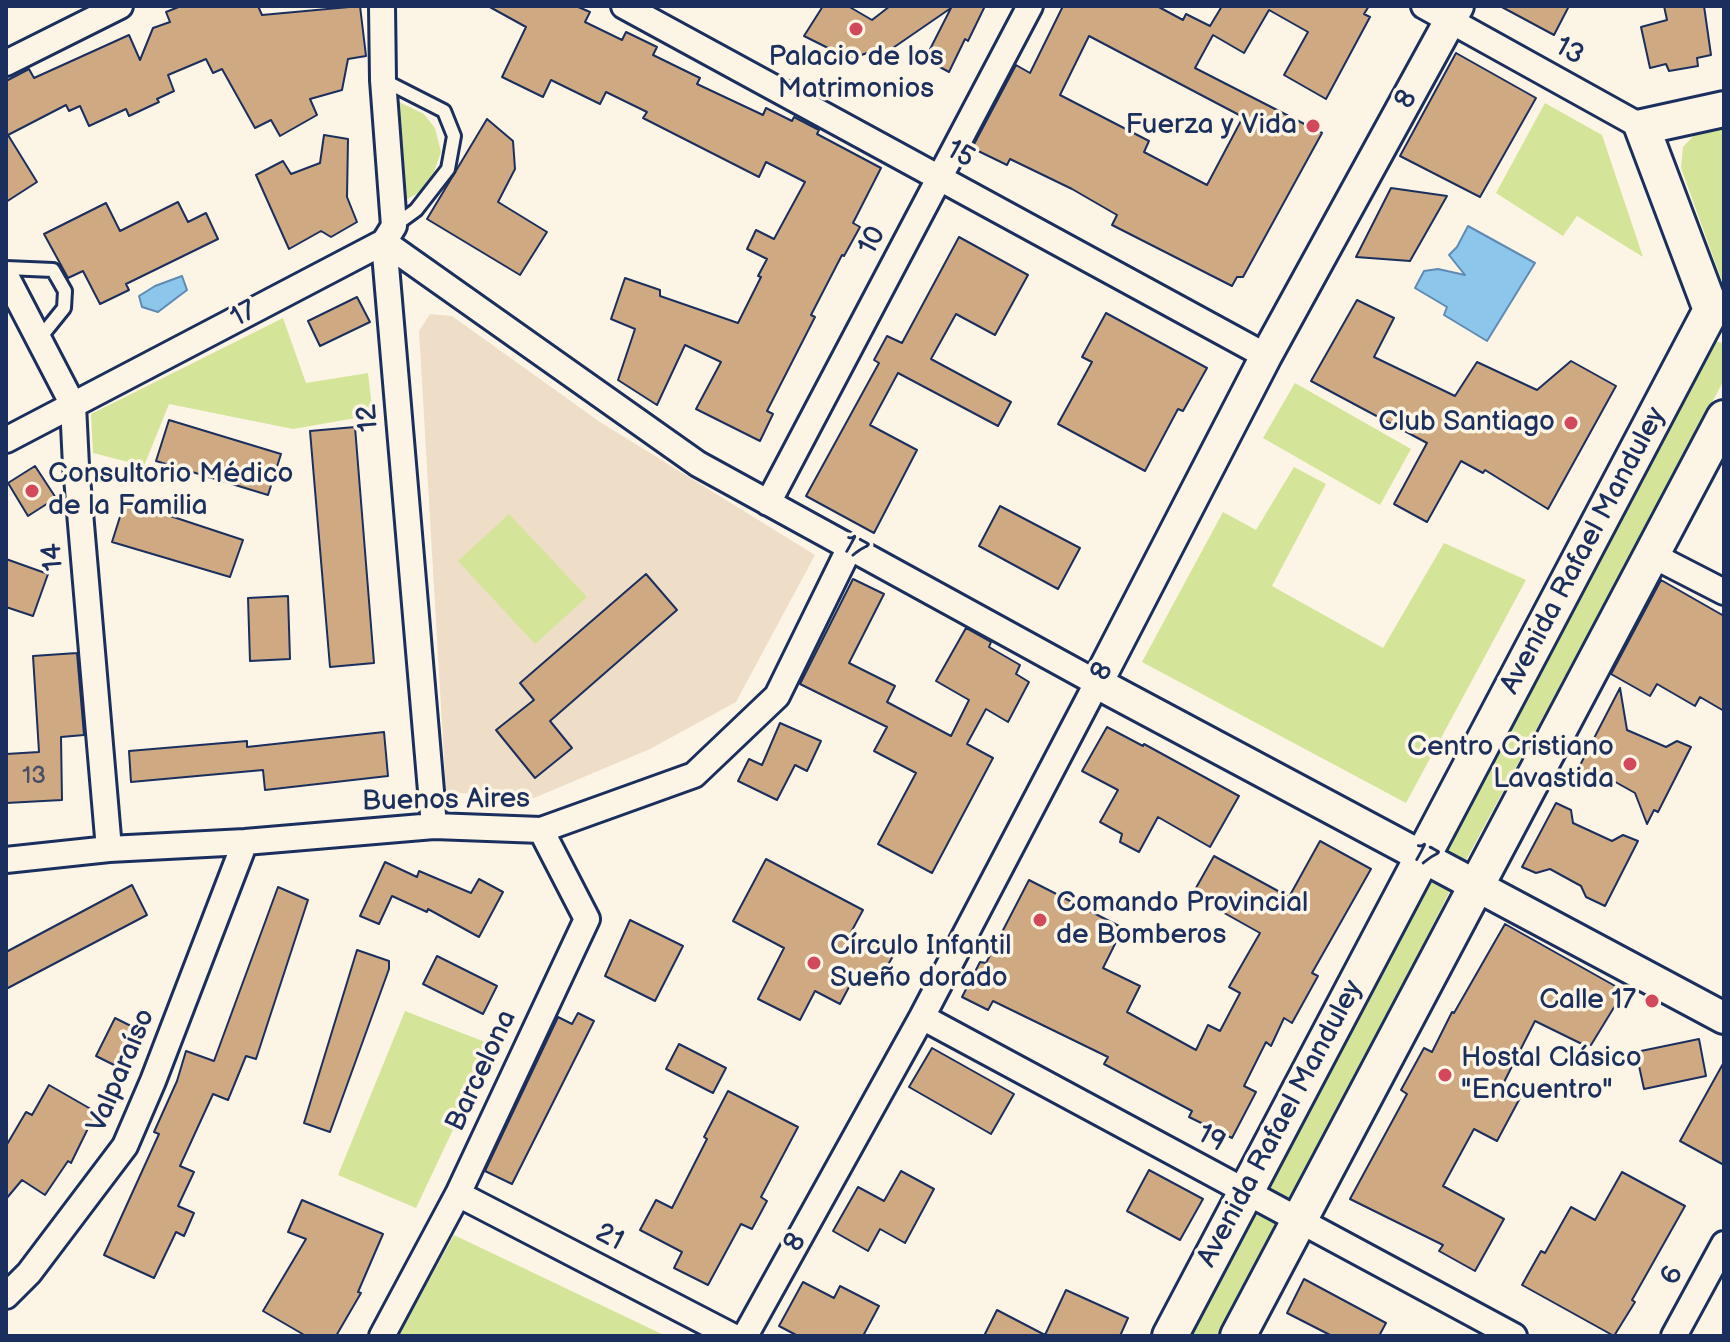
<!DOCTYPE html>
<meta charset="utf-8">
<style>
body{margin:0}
#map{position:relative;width:1730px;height:1342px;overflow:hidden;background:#fcf5e5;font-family:"Balsamiq Sans",sans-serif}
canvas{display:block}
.frame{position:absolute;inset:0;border:8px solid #1b2f5e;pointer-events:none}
</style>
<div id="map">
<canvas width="1730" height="1342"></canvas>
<div class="frame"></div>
</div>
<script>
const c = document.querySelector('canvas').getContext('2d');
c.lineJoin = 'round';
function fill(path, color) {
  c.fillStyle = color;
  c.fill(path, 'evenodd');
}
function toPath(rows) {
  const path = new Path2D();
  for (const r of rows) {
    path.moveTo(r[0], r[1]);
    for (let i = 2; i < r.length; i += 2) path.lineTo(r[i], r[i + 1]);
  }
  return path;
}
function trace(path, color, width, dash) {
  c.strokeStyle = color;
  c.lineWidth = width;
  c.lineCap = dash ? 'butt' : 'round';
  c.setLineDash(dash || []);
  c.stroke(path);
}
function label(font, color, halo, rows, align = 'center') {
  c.font = font + ' "Balsamiq Sans",sans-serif';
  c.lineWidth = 7;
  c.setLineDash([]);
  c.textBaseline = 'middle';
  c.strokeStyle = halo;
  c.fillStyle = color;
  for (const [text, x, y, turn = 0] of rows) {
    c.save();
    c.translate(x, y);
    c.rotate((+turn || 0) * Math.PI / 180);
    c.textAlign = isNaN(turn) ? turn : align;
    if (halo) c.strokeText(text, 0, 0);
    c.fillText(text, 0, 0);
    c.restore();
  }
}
fill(toPath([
 [430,314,452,316,600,422,815,555,736,702,650,749,534,798,446,792,419,331]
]), '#eedec7');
fill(toPath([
 [395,100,424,114,435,128,441,152,434,172,420,192,400,203],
 [1545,103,1602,135,1643,257,1577,216,1563,236,1496,193],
 [1724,127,1724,287,1681,168,1683,147,1697,132],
 [283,318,306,383,368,373,373,415,293,429,169,404,144,466,93,453,91,414],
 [1712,341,1724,343,1724,380,1458,875,1287,1214,1222,1336,1192,1336,1321,1084,1509,735],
 [1295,383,1411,449,1380,505,1263,438],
 [1294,467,1326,484,1272,586,1383,648,1444,543,1526,580,1406,803,1142,662,1223,512,1256,530],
 [509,514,587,597,535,644,458,561],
 [405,1011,493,1045,416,1208,338,1175],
 [454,1235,666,1336,398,1336]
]), '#d4e599');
const water = toPath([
 [1468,226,1535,263,1487,341,1444,315,1447,307,1415,288,1424,271,1438,269,1465,275,1449,255,1457,247,1468,226],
 [182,276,187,290,158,312,142,307,139,296,155,286,182,276]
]);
fill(water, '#8cc6eb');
trace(water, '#5f8ab3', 2);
const building = toPath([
 [181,6,258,6,262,15,360,6,366,56,348,59,342,90,310,99,317,115,280,136,271,120,255,128,222,69,213,73,206,59,168,75,174,91,157,99,159,102,129,116,126,109,89,126,80,106,69,111,66,105,8,135,37,182,6,202,6,81,29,69,34,78,129,35,140,60,153,28,170,22,166,12,181,6],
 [488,6,576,6,590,12,585,22,622,40,626,32,657,47,653,55,700,78,697,84,763,115,766,108,792,121,794,117,819,130,817,134,881,168,853,223,860,227,844,256,842,255,811,315,815,317,767,411,773,414,760,441,696,409,721,362,685,345,657,405,618,380,635,329,611,319,625,278,660,290,660,296,738,323,761,277,758,276,767,259,747,249,756,230,774,239,805,182,766,162,759,177,643,118,647,112,606,92,600,104,551,80,543,97,502,77,526,27,488,6],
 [823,6,848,6,872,20,890,6,985,6,968,41,965,39,949,72,925,59,951,8,874,61,867,53,853,58,840,54,804,36,823,6],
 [1063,6,1157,6,1183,20,1186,14,1210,26,1222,6,1369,6,1364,14,1370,17,1326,99,1284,75,1308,32,1269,10,1244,53,1213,35,1195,68,1322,133,1243,277,1237,277,1232,286,1112,225,1117,215,1072,189,1010,159,1007,165,972,148,1016,65,1030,73,1063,6],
 [1089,36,1243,117,1207,185,1144,152,1149,141,1060,95,1089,36],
 [1500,6,1569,6,1554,35,1500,6],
 [1664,6,1704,6,1711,55,1697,58,1698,66,1669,71,1666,64,1650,68,1641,27,1667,20,1664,6],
 [1456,53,1536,98,1480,197,1400,156,1456,53],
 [487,119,513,141,515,169,498,202,547,232,520,275,427,219,487,119],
 [324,135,348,139,347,197,357,222,331,237,321,231,289,249,256,175,283,161,291,174,320,163,324,135],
 [1391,188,1447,196,1410,261,1356,257,1391,188],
 [178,202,188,222,206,213,218,239,126,284,129,290,100,304,83,271,68,278,44,234,106,203,120,231,178,202],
 [959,237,1028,275,995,335,956,314,931,359,1011,402,998,426,898,373,870,425,917,450,874,533,806,496,879,363,874,360,887,336,902,343,959,237],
 [357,297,370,322,320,346,308,321,357,297],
 [1357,300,1394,318,1374,357,1455,396,1477,362,1537,390,1571,361,1616,386,1548,509,1485,470,1483,473,1461,461,1427,522,1394,504,1427,443,1311,381,1357,300],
 [1106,313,1207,368,1183,411,1178,409,1145,471,1058,424,1092,362,1082,357,1106,313],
 [169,420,281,454,268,495,156,461,169,420],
 [355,427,374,663,330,667,310,431,355,427],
 [35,466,56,498,28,516,8,483,35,466],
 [125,501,243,540,230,577,112,542,125,501],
 [1000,506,1080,548,1058,589,979,546,1000,506],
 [6,559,48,574,33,616,6,607,6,559],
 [646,574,677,610,550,721,572,748,535,778,496,730,534,700,520,683,646,574],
 [853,579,884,594,849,663,895,686,887,702,951,736,969,700,936,681,966,628,991,642,989,647,1020,665,1016,674,1029,682,1008,722,986,709,967,744,993,758,932,873,878,844,916,773,874,751,887,727,800,684,853,579],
 [1661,580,1724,616,1724,711,1700,697,1695,706,1657,684,1650,696,1611,674,1661,580],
 [288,596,290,659,250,661,248,598,288,596],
 [77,653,84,735,61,737,62,800,6,803,6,754,39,752,33,656,77,653],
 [1620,688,1627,730,1666,747,1677,741,1691,747,1658,812,1654,810,1647,824,1635,793,1603,775,1589,780,1576,773,1620,688],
 [780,723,821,741,807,771,795,765,777,800,738,781,749,759,762,765,780,723],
 [1107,727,1143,746,1144,744,1239,796,1210,847,1158,817,1139,852,1120,842,1122,834,1100,822,1118,790,1082,771,1107,727],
 [384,732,388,776,265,790,263,770,131,782,129,751,247,741,247,747,384,732],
 [1556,803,1571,810,1573,823,1612,841,1623,835,1638,841,1605,906,1586,897,1581,886,1550,869,1536,873,1522,867,1556,803],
 [1320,841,1371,869,1312,973,1318,976,1292,1023,1284,1018,1271,1046,1266,1042,1244,1086,1256,1092,1232,1138,1189,1117,1192,1111,1104,1064,1108,1057,993,1001,988,1010,962,997,980,962,986,963,1029,880,1123,928,1103,968,1140,986,1127,1012,1196,1050,1208,1025,1220,1031,1240,993,1229,987,1260,933,1192,895,1214,856,1289,897,1320,841],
 [766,859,863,910,850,934,893,956,879,981,858,970,840,1004,815,991,800,1020,758,999,784,948,733,921,766,859],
 [385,862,417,877,419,871,471,893,479,879,503,892,479,937,428,909,427,912,392,896,379,924,360,916,385,862],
 [132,885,147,915,6,989,6,952,132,885],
 [278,887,308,900,256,1059,246,1056,228,1100,213,1094,180,1166,194,1172,178,1206,194,1213,184,1236,176,1232,154,1278,104,1255,159,1134,154,1132,177,1081,186,1051,214,1061,278,887],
 [630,920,683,946,655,1001,605,976,630,920],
 [1505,924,1624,991,1591,1045,1584,1045,1535,1021,1501,1088,1520,1098,1497,1141,1474,1129,1443,1186,1504,1219,1475,1271,1439,1251,1443,1245,1350,1199,1407,1094,1401,1090,1424,1048,1432,1052,1452,1012,1454,1013,1505,924],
 [357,950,389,961,389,969,330,1132,304,1123,357,950],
 [437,956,497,986,483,1014,423,984,437,956],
 [578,1013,594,1021,512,1184,485,1171,558,1017,572,1024,578,1013],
 [115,1018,137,1029,118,1067,96,1056,115,1018],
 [1699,1039,1706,1076,1644,1089,1636,1052,1699,1039],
 [679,1044,726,1068,713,1093,666,1069,679,1044],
 [932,1048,1014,1094,991,1134,909,1087,932,1048],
 [1724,1062,1724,1165,1680,1141,1724,1062],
 [49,1085,96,1112,71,1163,68,1161,45,1195,22,1180,6,1199,6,1146,26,1112,32,1115,49,1085],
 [728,1091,798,1127,761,1197,767,1201,752,1229,741,1224,708,1285,674,1268,682,1252,640,1230,656,1200,672,1208,707,1139,704,1137,728,1091],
 [1149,1170,1203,1199,1180,1240,1127,1211,1149,1170],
 [901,1171,934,1189,905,1243,880,1229,868,1251,833,1231,858,1187,884,1201,901,1171],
 [1622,1172,1685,1206,1632,1300,1635,1302,1614,1336,1522,1285,1541,1251,1545,1253,1571,1207,1595,1220,1622,1172],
 [302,1200,383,1234,358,1292,361,1293,336,1336,306,1336,263,1311,306,1239,288,1232,302,1200],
 [1304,1279,1386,1323,1379,1336,1332,1336,1287,1313,1304,1279],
 [803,1282,834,1298,840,1286,879,1306,863,1336,798,1336,779,1326,803,1282],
 [1066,1290,1128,1318,1120,1336,984,1336,997,1310,1045,1335,1066,1290]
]);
fill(building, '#cfa981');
trace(building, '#1b2f5e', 2);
const service = toPath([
 [383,80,444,111,454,136,448,169,416,210,394,226],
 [6,268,53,270,65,291,64,308,39,339]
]);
const minor = toPath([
 [382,6,383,80,394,226,384,242,434,826],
 [624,6,1266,356],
 [1424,6,1642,127],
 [6,63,120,6],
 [6,276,73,405,76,466,109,849],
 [6,440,384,242,698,464,1097,683,922,1017,745,1336],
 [768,503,1030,6],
 [1652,555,1724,592],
 [6,860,109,849,245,842,434,826,541,830,694,775,777,696,850,547],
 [922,1017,1514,1336],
 [458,1194,732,1336],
 [6,1296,29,1273,125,1146,153,1081,245,842],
 [382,1336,458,1194,587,919,541,830],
 [1674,1336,1724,1244]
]);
const tertiary = toPath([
 [1458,6,1266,356,1097,683,1724,1018]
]);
const secondary = toPath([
 [1170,1336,1711,310,1642,127,1724,109],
 [1238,1336,1724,418]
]);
trace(service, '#1b2f5e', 18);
trace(minor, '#1b2f5e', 30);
trace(tertiary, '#1b2f5e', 36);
trace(secondary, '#1b2f5e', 40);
trace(service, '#fcf5e5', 12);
trace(minor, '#fcf5e5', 24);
trace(tertiary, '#fcf5e5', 30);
trace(secondary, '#fcf5e5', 34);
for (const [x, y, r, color] of [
 [856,29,8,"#d1495b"],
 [1313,126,8,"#d1495b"],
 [1571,423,8,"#d1495b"],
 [32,491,8,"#d1495b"],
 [1630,764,8,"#d1495b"],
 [1040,920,8,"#d1495b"],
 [814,963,8,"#d1495b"],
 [1652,1001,8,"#d1495b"],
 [1445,1075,8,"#d1495b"]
]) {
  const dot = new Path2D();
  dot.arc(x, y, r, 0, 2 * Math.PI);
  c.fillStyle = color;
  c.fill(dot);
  trace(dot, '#fcf5e5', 3);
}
label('24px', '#484e67', null, [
 ["13",34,777]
]);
label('28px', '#1b2f5e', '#fcf5e5', [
 ["13",1569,52,29],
 ["8",1407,100,-61],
 ["15",960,155,29],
 ["10",873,241,-62],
 ["17",244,315,-28],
 ["12",369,418,-95],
 ["17",854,549,29],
 ["Avenida Rafael Manduley",1584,551,-62],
 ["14",54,557,-95],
 ["8",1103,672,-63],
 ["Buenos Aires",446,801,-1],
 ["17",1424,857,28],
 ["Valparaíso",122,1071,-67],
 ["Barcelona",482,1071,-65],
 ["Avenida Rafael Manduley",1281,1124,-62],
 ["19",1211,1139,28],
 ["21",609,1238,27],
 ["8",796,1243,-61],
 ["6",1673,1276,-62]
]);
label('28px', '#1b2f5e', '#fcf5e5', [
 ["Palacio de los",856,58,"center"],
 ["Matrimonios",856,90,"center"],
 ["Fuerza y Vida",1297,126],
 ["Club Santiago",1555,423],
 ["Consultorio Médico",48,475,"left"],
 ["de la Familia",48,507,"left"],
 ["Centro Cristiano",1614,748],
 ["Lavastida",1614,780],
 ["Comando Provincial",1056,904,"left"],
 ["de Bomberos",1056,936,"left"],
 ["Círculo Infantil",830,947,"left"],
 ["Sueño dorado",830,979,"left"],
 ["Calle 17",1636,1001],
 ["Hostal Clásico",1461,1059,"left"],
 ["\"Encuentro\"",1461,1091,"left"]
], 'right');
</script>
